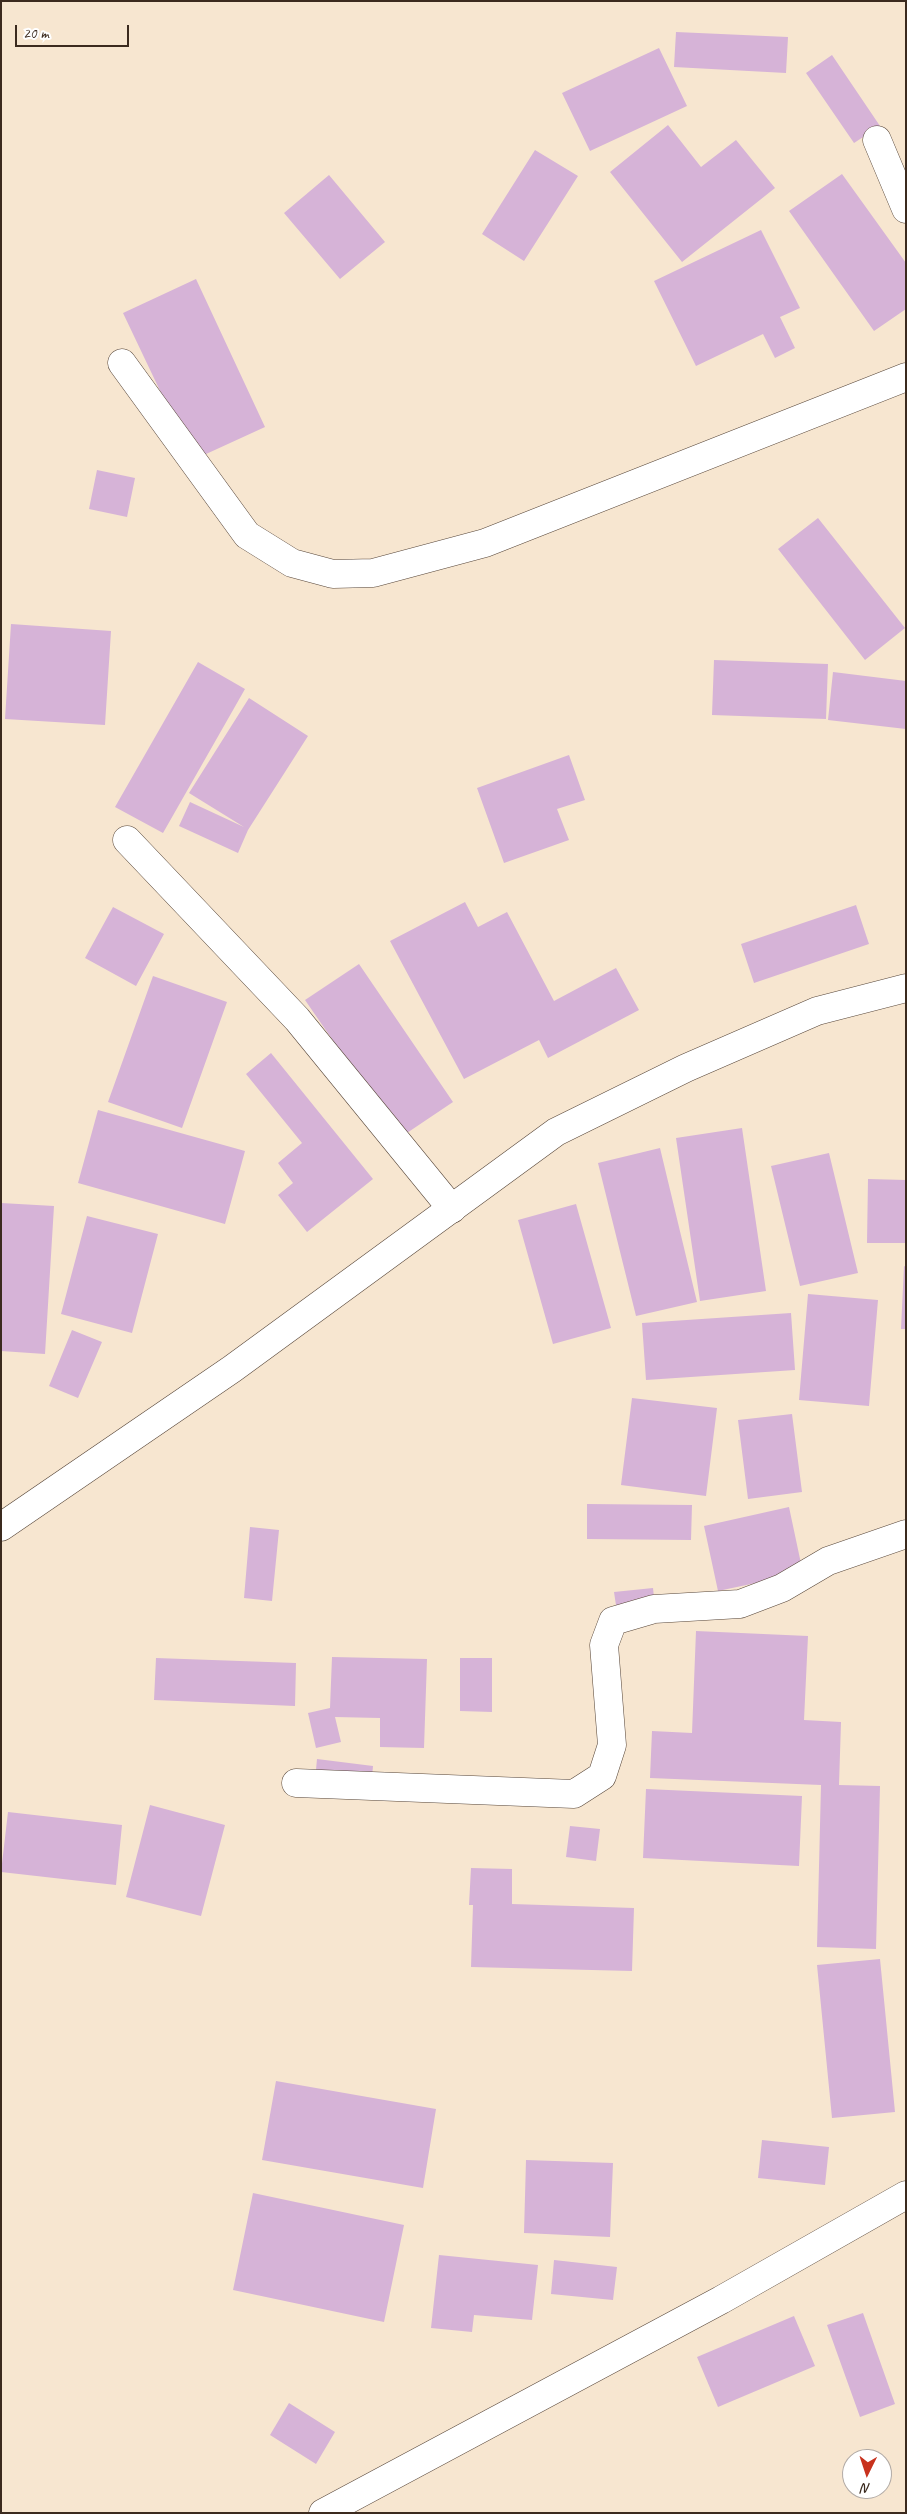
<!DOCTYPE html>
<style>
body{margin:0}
#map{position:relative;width:907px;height:2514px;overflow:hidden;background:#f7e6d0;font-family:Caveat,sans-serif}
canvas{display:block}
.frame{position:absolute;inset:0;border:2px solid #3b2a1e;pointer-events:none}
.north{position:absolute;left:842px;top:2449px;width:50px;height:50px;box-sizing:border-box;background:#fff;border:1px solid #b1aaa5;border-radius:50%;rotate:184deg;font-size:14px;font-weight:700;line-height:20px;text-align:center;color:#3b2a1e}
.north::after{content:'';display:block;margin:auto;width:18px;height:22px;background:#c8321e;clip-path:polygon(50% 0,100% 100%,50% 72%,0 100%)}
.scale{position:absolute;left:15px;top:25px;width:114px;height:22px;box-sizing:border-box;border:2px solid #3b2a1e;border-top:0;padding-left:6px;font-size:15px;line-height:18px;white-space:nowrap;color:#3b2a1e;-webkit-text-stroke:4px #fff;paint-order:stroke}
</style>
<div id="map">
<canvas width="907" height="2514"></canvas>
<div class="frame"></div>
<div class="north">N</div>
<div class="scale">20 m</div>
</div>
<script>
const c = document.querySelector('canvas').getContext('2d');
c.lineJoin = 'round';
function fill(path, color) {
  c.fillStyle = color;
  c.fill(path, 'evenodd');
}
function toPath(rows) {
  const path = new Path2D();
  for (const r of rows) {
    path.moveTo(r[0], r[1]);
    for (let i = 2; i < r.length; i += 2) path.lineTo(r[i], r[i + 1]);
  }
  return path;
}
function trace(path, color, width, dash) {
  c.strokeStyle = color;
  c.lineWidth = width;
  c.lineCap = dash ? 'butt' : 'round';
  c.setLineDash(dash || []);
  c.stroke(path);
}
fill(toPath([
 [676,32,788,37,786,73,674,67],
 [659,48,687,106,590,151,562,93],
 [832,55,880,126,854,143,806,73],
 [668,125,701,167,736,140,775,188,682,262,610,172],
 [535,150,578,176,524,261,482,234],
 [842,174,906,263,906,309,874,331,789,211],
 [329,175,385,242,340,279,284,213],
 [761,230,800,308,780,317,795,348,775,358,763,334,696,366,654,281],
 [196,279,265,427,193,460,123,313],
 [97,470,135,478,127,517,89,509],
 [818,518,905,628,865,660,778,549],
 [11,624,111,631,105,725,5,719],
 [714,660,828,664,826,719,712,715],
 [198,662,245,689,163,833,115,807],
 [833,672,906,681,906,729,828,720],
 [249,698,308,736,248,830,238,853,179,826,190,802,244,827,189,793],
 [569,755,585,800,557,809,569,840,504,863,477,788],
 [465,902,478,927,507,912,554,1001,616,968,639,1010,548,1058,539,1040,464,1079,390,941],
 [856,905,869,944,754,983,741,944],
 [113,907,164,934,136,986,85,958],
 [359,964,453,1102,395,1141,385,1116,305,1000],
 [153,976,227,1002,182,1128,108,1102],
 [271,1053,373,1179,307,1232,278,1195,293,1183,278,1163,302,1143,246,1074],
 [98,1110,245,1151,225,1224,78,1183],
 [742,1128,766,1291,700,1301,676,1138],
 [660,1148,697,1302,636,1316,598,1163],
 [829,1153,858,1273,800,1286,771,1166],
 [868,1179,906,1180,906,1243,867,1243],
 [1,1203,54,1206,45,1354,1,1351],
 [576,1204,611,1328,553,1344,518,1220],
 [87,1216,158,1234,132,1333,61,1314],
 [904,1266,906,1267,906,1329,901,1329],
 [808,1294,878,1300,869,1406,799,1400],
 [791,1313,795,1370,646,1380,642,1323],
 [72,1330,102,1342,78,1398,49,1386],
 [632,1398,717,1408,706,1496,621,1485],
 [792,1414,802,1492,748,1499,738,1420],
 [587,1504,692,1505,691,1540,587,1539],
 [789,1507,803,1573,718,1591,704,1526],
 [250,1527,279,1530,272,1601,244,1598],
 [653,1588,655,1607,617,1612,614,1592],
 [696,1631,808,1636,804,1720,841,1722,839,1785,880,1786,876,1949,817,1947,821,1785,650,1778,652,1731,692,1733],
 [332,1657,427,1659,424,1748,380,1747,380,1718,335,1717,341,1742,316,1748,308,1713,330,1708],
 [156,1658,296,1663,295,1706,154,1700],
 [460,1658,492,1658,492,1712,460,1711],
 [317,1759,373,1766,370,1798,314,1791],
 [646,1789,802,1796,799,1866,643,1858],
 [150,1805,225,1825,201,1916,126,1897],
 [8,1812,122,1825,116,1885,1,1872],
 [570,1826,600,1829,596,1861,566,1857],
 [471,1868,512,1869,512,1904,634,1908,632,1971,471,1967,473,1905,469,1905],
 [880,1959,895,2112,832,2118,817,1965],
 [276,2081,436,2109,423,2188,262,2160],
 [762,2140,829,2147,825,2185,758,2178],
 [526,2160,613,2163,610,2237,524,2233],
 [253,2193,404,2225,384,2322,233,2290],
 [439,2255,538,2265,532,2320,474,2315,472,2332,431,2328],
 [554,2260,617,2267,613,2300,551,2294],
 [863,2313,895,2404,860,2417,827,2325],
 [794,2316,815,2366,718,2407,697,2357],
 [289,2403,335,2432,316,2464,270,2435]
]), '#d6b3d7');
const minor = toPath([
 [877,140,906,209],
 [122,363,247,535,292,563,333,574,373,573,485,543,906,377],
 [127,840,297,1019,452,1209],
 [296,1783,574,1794,602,1776,612,1745,604,1645,613,1621,654,1609,740,1604,782,1588,828,1561,906,1534],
 [323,2513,721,2300,906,2195]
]);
const tertiary = toPath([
 [1,1527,232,1369,556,1132,686,1068,817,1011,906,988]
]);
trace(minor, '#574639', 29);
trace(tertiary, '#574639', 29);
trace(minor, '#fff', 28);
trace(tertiary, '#fff', 28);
</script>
